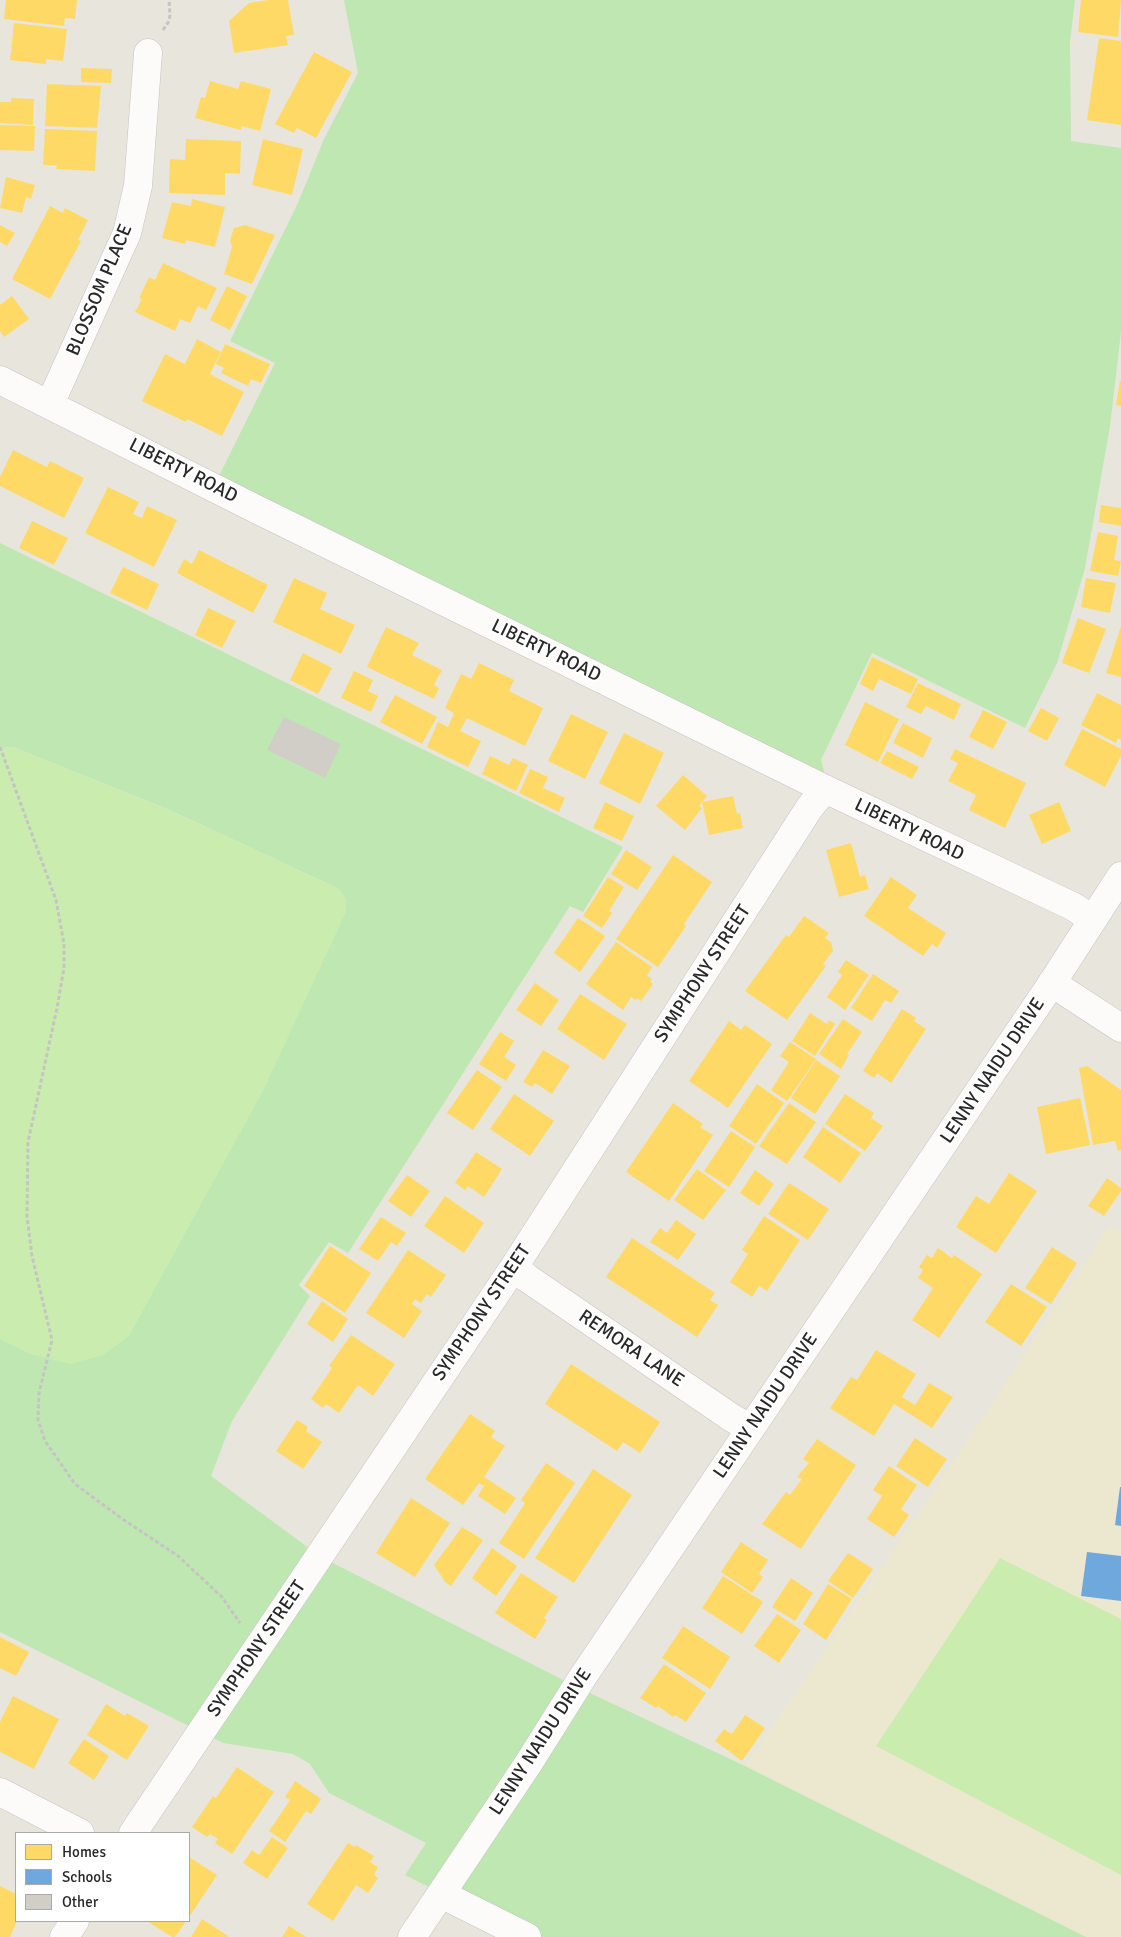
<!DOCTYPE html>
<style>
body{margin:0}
#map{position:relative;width:1121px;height:1937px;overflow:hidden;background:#e8e5dd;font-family:Signika,sans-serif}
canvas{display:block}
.legend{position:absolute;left:15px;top:1832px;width:175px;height:90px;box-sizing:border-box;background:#fff;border:1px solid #a9a9a9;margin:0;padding:6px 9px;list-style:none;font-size:15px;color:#282828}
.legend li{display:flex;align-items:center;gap:10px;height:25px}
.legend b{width:25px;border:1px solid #a9a9a9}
</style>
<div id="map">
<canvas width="1121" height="1937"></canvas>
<ul class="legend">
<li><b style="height:14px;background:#ffd966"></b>Homes</li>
<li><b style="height:14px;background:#6fa8dc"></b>Schools</li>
<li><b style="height:14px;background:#d1cec8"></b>Other</li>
</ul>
</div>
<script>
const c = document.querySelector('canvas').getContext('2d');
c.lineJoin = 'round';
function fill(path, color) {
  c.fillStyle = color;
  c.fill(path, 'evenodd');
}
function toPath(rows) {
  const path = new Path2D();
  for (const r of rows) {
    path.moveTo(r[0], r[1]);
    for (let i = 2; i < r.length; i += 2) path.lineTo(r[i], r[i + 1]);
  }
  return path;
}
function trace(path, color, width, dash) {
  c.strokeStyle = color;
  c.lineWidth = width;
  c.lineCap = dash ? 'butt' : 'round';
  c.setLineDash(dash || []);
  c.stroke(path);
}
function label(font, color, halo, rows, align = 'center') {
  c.font = font + ' Signika,sans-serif';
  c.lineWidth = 5;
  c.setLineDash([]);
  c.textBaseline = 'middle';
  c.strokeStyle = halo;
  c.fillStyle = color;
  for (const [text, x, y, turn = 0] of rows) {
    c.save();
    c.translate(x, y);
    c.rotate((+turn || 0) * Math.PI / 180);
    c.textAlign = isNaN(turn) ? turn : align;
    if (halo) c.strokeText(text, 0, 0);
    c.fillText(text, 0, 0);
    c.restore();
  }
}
fill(toPath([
 [1109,1226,1121,1232,1121,1937,1086,1937,745,1766,935,1489]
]), '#ece8d0');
fill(toPath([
 [344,0,1075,0,1070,41,1071,141,1121,148,1121,332,1110,426,1085,568,1057,663,1025,728,872,653,821,760,828,787,214,486,275,363,230,341,298,203,324,139,358,73],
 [0,543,623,847,583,912,570,906,348,1253,329,1242,299,1285,310,1296,232,1421,211,1476,321,1557,575,1686,745,1766,1086,1937,529,1937,405,1875,426,1843,329,1793,310,1764,293,1754,223,1743,0,1632,0,1339,34,1355,346,911,346,899,337,888,172,811,13,747,0,748]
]), '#bfe7b2');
fill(toPath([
 [13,747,172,811,337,888,346,899,346,912,263,1091,129,1336,103,1355,71,1364,34,1355,0,1339,0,748],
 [1000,1558,1121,1619,1121,1875,876,1746]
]), '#cbecaf');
fill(toPath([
 [6,0,77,0,75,19,65,18,64,26,4,19],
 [268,0,288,0,294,35,286,36,288,45,234,53,229,21,249,3],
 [1081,0,1121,0,1118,37,1078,32],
 [14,23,67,29,63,61,46,59,46,64,10,60],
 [1099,38,1121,41,1121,125,1087,120],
 [314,52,352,72,316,138,297,128,294,133,275,124],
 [81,68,112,69,111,83,81,82],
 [210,81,238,89,241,81,271,89,260,131,242,126,241,130,195,118,201,97,205,98],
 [47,84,101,86,97,128,45,126],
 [11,98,34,99,33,125,0,123,0,102,11,102],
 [0,125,35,126,34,151,0,150],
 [45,129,97,131,95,171,56,169,57,165,43,165],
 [186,139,241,141,240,174,225,173,225,195,169,193,170,159,185,160],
 [263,139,303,149,292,195,252,185],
 [6,177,35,185,31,199,26,197,22,213,0,208],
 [192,199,225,207,215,247,186,240,185,244,162,238,172,202,191,206],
 [50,206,63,213,65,208,88,220,78,240,81,241,50,299,12,279],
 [0,225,15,233,7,246,0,242],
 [245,225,275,235,252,284,224,274,232,247,230,240,234,228],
 [163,263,217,288,206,310,198,306,190,323,180,319,175,331,135,312,142,299,139,298,149,277,155,280],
 [227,286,247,296,230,330,210,320],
 [12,296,29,319,4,337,0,331,0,305],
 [197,339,221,352,210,374,244,392,222,436,187,419,186,422,142,401,165,354,185,364],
 [225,344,270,364,261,383,251,379,248,386,221,373,224,368,216,364],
 [1120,381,1121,381,1121,406,1116,405],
 [13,450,47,467,50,461,84,478,64,518,0,486,0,477],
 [108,487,139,502,133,514,137,516,142,518,147,506,177,520,154,567,85,533],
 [1101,505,1121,508,1121,526,1099,522],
 [32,521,68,538,54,565,19,548],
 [1098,532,1118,536,1114,560,1121,561,1118,576,1090,571],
 [199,550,268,585,253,613,177,573,184,559,192,564],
 [123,567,159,584,147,610,110,593],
 [294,578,327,593,320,609,355,625,341,654,273,622],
 [1086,578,1116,583,1110,613,1081,607],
 [208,608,236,621,222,648,195,635],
 [1078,618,1106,629,1089,673,1062,663],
 [1121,626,1121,677,1106,673],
 [386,627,419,643,412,655,442,670,434,685,439,688,434,699,367,667],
 [303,653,332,668,318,694,290,680],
 [872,657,918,679,911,694,879,679,873,691,860,684],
 [479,663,514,680,509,691,543,708,525,746,467,718,460,731,481,741,468,767,427,747,438,722,448,727,454,713,445,708,461,674,471,679],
 [354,671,373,680,368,691,378,696,371,712,341,698],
 [918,683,961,704,954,720,926,706,921,714,906,707],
 [1097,693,1121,705,1121,740,1118,738,1116,743,1081,725],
 [395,695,437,717,422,744,380,722],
 [865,702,899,719,878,762,845,745],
 [1041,708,1059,718,1047,741,1028,731],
 [983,710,1007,722,993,749,969,737],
 [571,714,608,732,585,779,548,761],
 [903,723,932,738,923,758,893,743],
 [1082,729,1121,749,1121,756,1105,787,1064,765],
 [624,733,664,753,640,804,599,783],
 [955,749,1026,783,1005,828,969,810,976,795,948,781,958,763,950,759],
 [887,751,919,767,912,779,880,763],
 [490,756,509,765,513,758,528,765,516,791,482,774],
 [530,769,548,777,543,788,565,798,559,812,519,793],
 [683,775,707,796,699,806,702,808,685,830,656,806],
 [733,796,737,814,740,813,743,828,709,835,702,802],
 [605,802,634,816,622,841,593,828],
 [1059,802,1071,831,1042,844,1029,815],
 [851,843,860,877,865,875,869,889,839,897,826,850],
 [626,850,652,867,637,890,611,874],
 [673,855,712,882,684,924,686,926,658,967,616,939],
 [608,877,624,887,609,911,612,913,602,928,583,916],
 [891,877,917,895,908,908,946,933,937,948,932,944,923,956,864,916],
 [804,916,829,933,825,938,831,942,833,951,823,964,826,966,787,1020,745,991,786,935,789,937],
 [578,918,605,936,580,972,554,953],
 [616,942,652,967,647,976,652,979,650,982,653,984,641,1001,637,998,636,1000,631,997,623,1010,586,984],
 [846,960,869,975,845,1010,827,997,842,975,838,972],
 [873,974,899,991,891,1003,885,1000,872,1021,851,1008],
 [535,983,559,1000,541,1026,516,1010],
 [580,994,627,1024,604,1060,557,1029],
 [902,1009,916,1018,914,1021,926,1029,891,1083,877,1073,874,1078,863,1071],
 [810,1013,827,1024,829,1020,835,1024,815,1056,792,1041],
 [843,1019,862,1032,847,1054,849,1055,841,1069,819,1054],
 [729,1021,741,1030,745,1025,772,1044,728,1108,689,1081],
 [500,1032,514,1041,504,1057,516,1065,506,1081,479,1064],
 [790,1042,816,1059,787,1101,771,1090,789,1062,780,1056],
 [543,1050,570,1066,552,1094,535,1083,532,1087,523,1082],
 [816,1060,840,1076,815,1114,791,1098],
 [1087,1066,1121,1090,1121,1150,1118,1151,1115,1141,1093,1145,1079,1068],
 [477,1070,502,1087,473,1130,447,1113],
 [757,1084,784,1103,756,1144,729,1126],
 [514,1094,554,1121,530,1156,490,1129],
 [845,1094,874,1113,871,1118,883,1126,865,1151,825,1124],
 [1080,1098,1090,1145,1046,1154,1037,1107],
 [673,1103,703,1124,700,1127,713,1135,669,1201,626,1172],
 [789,1103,816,1122,787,1164,759,1146],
 [823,1127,861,1153,840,1183,803,1157],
 [731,1131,755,1147,729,1187,704,1171],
 [476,1152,502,1169,484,1197,468,1186,465,1190,455,1183],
 [697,1169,726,1190,703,1220,674,1200],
 [755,1170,774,1184,759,1206,740,1193],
 [1009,1173,1037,1191,996,1253,956,1227,976,1196,989,1204],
 [407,1175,430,1191,411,1217,388,1201],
 [1107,1178,1121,1188,1121,1191,1104,1216,1088,1206],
 [789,1183,829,1209,808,1240,768,1214],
 [445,1196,484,1223,464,1253,424,1226],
 [764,1216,800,1240,767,1291,759,1286,752,1297,730,1282,748,1254,742,1250],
 [381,1217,406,1233,397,1246,391,1242,378,1261,359,1249],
 [676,1220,696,1234,678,1260,650,1242,660,1228,667,1233],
 [632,1238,715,1293,710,1300,718,1305,697,1337,606,1277],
 [330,1246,371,1273,345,1313,304,1286],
 [1052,1247,1077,1263,1051,1304,1025,1288],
 [938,1248,952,1258,954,1255,982,1274,939,1338,912,1320,933,1288,918,1278,923,1270,919,1267,927,1255,932,1258],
 [408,1250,446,1275,431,1297,427,1294,421,1303,415,1299,412,1304,422,1311,404,1338,366,1313],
 [1011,1284,1047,1307,1021,1346,985,1322],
 [322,1301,348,1319,333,1342,307,1324],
 [351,1335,395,1364,373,1396,358,1385,339,1413,326,1404,323,1408,311,1399,332,1368,329,1366],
 [876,1350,916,1374,902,1397,915,1405,929,1383,953,1397,932,1428,894,1404,874,1436,830,1408,851,1377,857,1380],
 [571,1364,660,1422,640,1453,623,1442,617,1451,545,1404],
 [470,1414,495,1431,491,1437,505,1446,484,1477,516,1498,505,1514,478,1496,484,1486,479,1483,463,1505,425,1479],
 [297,1420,308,1427,306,1431,322,1442,303,1469,276,1451],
 [915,1438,947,1459,928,1487,896,1466],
 [817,1439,856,1465,801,1549,762,1524,786,1492,790,1495,802,1479,797,1477,809,1463,803,1459],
 [546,1463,575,1483,524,1559,499,1543,525,1503,521,1500],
 [889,1466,917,1485,901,1509,909,1515,894,1537,867,1519,882,1496,873,1490],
 [593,1469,632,1495,574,1583,535,1558],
 [411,1498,450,1523,415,1577,376,1553],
 [462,1527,483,1540,451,1586,445,1582,434,1565],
 [741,1542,768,1560,759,1574,763,1577,752,1593,721,1572],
 [492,1548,517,1566,496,1596,472,1578],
 [848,1553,873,1569,853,1598,828,1581],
 [521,1573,558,1597,544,1618,547,1620,535,1639,495,1613],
 [723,1576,763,1602,742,1634,702,1608],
 [791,1578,813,1593,795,1621,772,1607],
 [828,1584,852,1599,826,1640,803,1624],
 [777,1614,801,1630,779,1663,754,1646],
 [683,1626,730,1657,710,1689,662,1658],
 [0,1637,29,1652,16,1676,0,1668],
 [664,1664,706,1693,686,1722,675,1715,673,1717,658,1706,656,1708,640,1698],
 [13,1696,59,1719,34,1769,0,1752,0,1722],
 [106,1704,125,1716,127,1713,149,1726,127,1760,87,1735],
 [745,1715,765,1728,742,1761,715,1741,724,1729,732,1734],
 [84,1739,109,1756,94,1780,68,1763],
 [237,1767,274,1792,232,1854,215,1843,218,1839,210,1834,207,1837,192,1827,213,1796,216,1798],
 [295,1781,321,1799,311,1814,306,1811,285,1842,269,1831,290,1800,285,1797],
 [272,1837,288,1848,267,1879,243,1863,252,1850,259,1855],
 [348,1843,355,1847,356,1845,374,1856,370,1862,378,1867,374,1875,378,1878,368,1893,356,1885,333,1921,307,1904],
 [189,1857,217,1875,189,1917],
 [0,1886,16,1894,17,1921,10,1937,0,1937],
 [202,1919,228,1936,228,1937,191,1937],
 [147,1921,186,1921,175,1937,172,1937],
 [289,1926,306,1937,282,1937]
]), '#ffd966');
fill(toPath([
 [1120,1487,1121,1487,1121,1526,1115,1525],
 [1087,1552,1121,1556,1121,1601,1081,1596]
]), '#6fa8dc');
fill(toPath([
 [284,717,341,744,325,778,267,750]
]), '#d1cec8');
const street = toPath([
 [0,380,256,509,825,789,1072,906,1093,919],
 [50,404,127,233,138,186,148,53],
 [1052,983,1121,1028],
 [514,1267,527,1278,732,1418,750,1428],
 [0,1792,80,1833],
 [133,1833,514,1267,810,807,825,789],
 [441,1894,527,1937],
 [64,1937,75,1921]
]);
const secondary = toPath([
 [412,1937,528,1764,582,1678,1052,983,1121,876]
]);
trace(street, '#c4c3c3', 29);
trace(secondary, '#c4c3c3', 29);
trace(toPath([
 [163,30,169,21,170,15,169,0],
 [0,747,56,900,64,944,64,968,57,1008,28,1142,27,1217,32,1256,52,1340,39,1393,38,1420,45,1441,75,1484,121,1518,178,1556,222,1597,240,1623]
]), '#c5c4c3', 3, [4, 2.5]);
trace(street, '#fcfbfa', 28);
trace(secondary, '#fcfbfa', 28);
label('19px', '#282828', '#fff', [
 ["BLOSSOM PLACE",100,290,-67],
 ["LIBERTY ROAD",183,471,27],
 ["LIBERTY ROAD",546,651,26],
 ["LIBERTY ROAD",909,830,26],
 ["SYMPHONY STREET",703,974,-57],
 ["LENNY NAIDU DRIVE",993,1071,-56],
 ["SYMPHONY STREET",482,1313,-56],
 ["REMORA LANE",631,1349,34],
 ["LENNY NAIDU DRIVE",766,1406,-56],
 ["SYMPHONY STREET",257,1649,-56],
 ["LENNY NAIDU DRIVE",541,1742,-57]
]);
</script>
